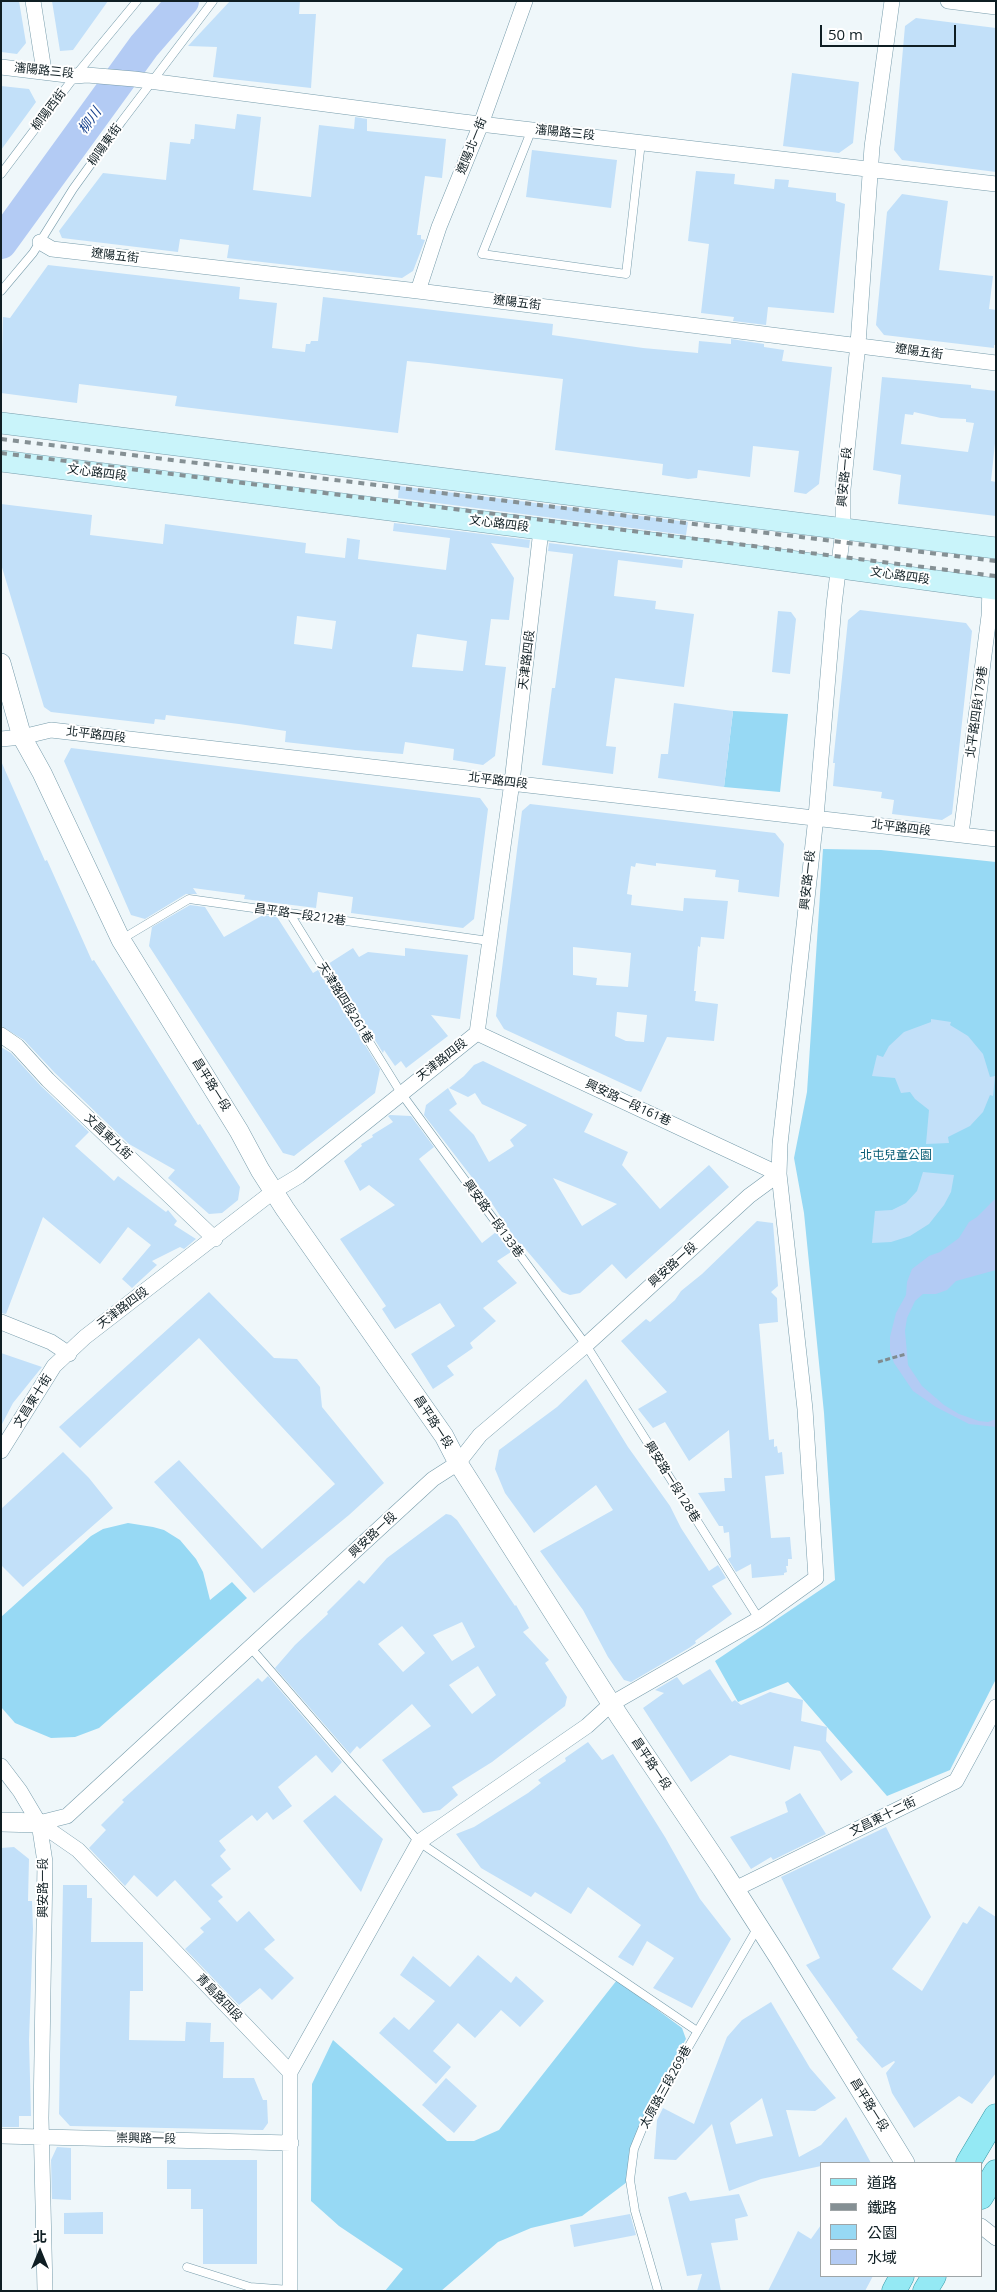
<!DOCTYPE html>
<meta charset="utf-8">
<style>
body{margin:0}
#map{position:relative;width:997px;height:2292px;overflow:hidden;background:#eff7fa;font-family:"Open Sans","Noto Sans TC",sans-serif}
canvas{display:block}
.frame{position:absolute;inset:0;border:2px solid #0f1e23;pointer-events:none}
.legend{position:absolute;left:820px;top:2162px;width:162px;height:115px;box-sizing:border-box;background:#fff;border:1px solid #9fa5a7;margin:0;padding:6px 9px;list-style:none;font-size:15px;color:#0f1e23}
.legend li{display:flex;align-items:center;gap:10px;height:25px}
.legend b{width:25px;border:1px solid #9fa5a7}
.north{position:absolute;left:15px;top:2227px;width:50px;height:50px;-webkit-text-stroke:4px #fff;paint-order:stroke;rotate:0deg;font-size:14px;font-weight:700;line-height:20px;text-align:center;color:#0f1e23}
.north::after{content:'';display:block;margin:auto;width:18px;height:22px;background:#0f1e23;clip-path:polygon(50% 0,100% 100%,50% 72%,0 100%)}
.scale{position:absolute;left:820px;top:25px;width:136px;height:22px;box-sizing:border-box;border:2px solid #0f1e23;border-top:0;padding-left:6px;font-size:15px;line-height:18px;white-space:nowrap;color:#0f1e23;-webkit-text-stroke:4px #fff;paint-order:stroke}
</style>
<div id="map">
<canvas width="997" height="2292"></canvas>
<div class="frame"></div>
<ul class="legend">
<li><b style="height:6px;background:#94e9f4"></b>道路</li>
<li><b style="height:6px;background:#859094"></b>鐵路</li>
<li><b style="height:14px;background:#97d9f4"></b>公園</li>
<li><b style="height:14px;background:#b3cbf4"></b>水域</li>
</ul>
<div class="north">北</div>
<div class="scale">50 m</div>
</div>
<script>
const c = document.querySelector('canvas').getContext('2d');
c.lineJoin = 'round';
function fill(path, color) {
  c.fillStyle = color;
  c.fill(path, 'evenodd');
}
function toPath(rows) {
  const path = new Path2D();
  for (const r of rows) {
    path.moveTo(r[0], r[1]);
    for (let i = 2; i < r.length; i += 2) path.lineTo(r[i], r[i + 1]);
  }
  return path;
}
function trace(path, color, width, dash) {
  c.strokeStyle = color;
  c.lineWidth = width;
  c.lineCap = dash ? 'butt' : 'round';
  c.setLineDash(dash || []);
  c.stroke(path);
}
function label(font, color, halo, rows, align = 'center') {
  c.font = font + ' "Open Sans","Noto Sans TC",sans-serif';
  c.lineWidth = 4;
  c.setLineDash([]);
  c.textBaseline = 'middle';
  c.strokeStyle = halo;
  c.fillStyle = color;
  for (const [text, x, y, turn = 0] of rows) {
    c.save();
    c.translate(x, y);
    c.rotate((+turn || 0) * Math.PI / 180);
    c.textAlign = isNaN(turn) ? turn : align;
    if (halo) c.strokeText(text, 0, 0);
    c.fillText(text, 0, 0);
    c.restore();
  }
}
fill(toPath([
 [733,711,788,714,780,792,724,787],
 [823,849,881,850,996,862,996,1679,950,1770,887,1796,788,1682,738,1702,715,1661,835,1580,824,1413,804,1213,794,1158,807,1092],
 [128,1523,153,1527,164,1530,180,1540,196,1559,203,1572,210,1600,232,1582,247,1598,99,1728,75,1737,51,1738,15,1723,1,1707,1,1617,91,1536,103,1529],
 [617,1980,682,2028,686,2039,658,2087,638,2134,631,2179,582,2216,531,2228,498,2242,441,2291,385,2291,403,2269,339,2226,311,2201,312,2084,333,2040,447,2141,474,2141,499,2130]
]), '#97d9f4');
fill(toPath([
 [996,1198,996,1270,956,1281,947,1290,936,1294,923,1294,915,1301,907,1318,905,1331,908,1365,922,1386,944,1405,959,1414,979,1421,988,1422,996,1419,996,1427,969,1424,936,1407,913,1391,894,1363,890,1351,890,1337,896,1313,906,1295,907,1282,912,1269,929,1256,940,1252,959,1238,969,1222,977,1217]
]), '#b3cbf4');
trace(toPath([
 [1,243,144,46,183,1]
]), '#b3cbf4', 32);
fill(toPath([
 [1,1,19,1,26,43,17,54,1,52],
 [52,1,108,1,73,50,60,51],
 [230,1,300,1,299,14,316,14,311,88,213,77,217,47,188,46],
 [916,18,996,28,996,172,902,160,894,150,905,26],
 [792,73,859,82,853,143,839,153,783,146],
 [1,86,29,89,36,102,1,150],
 [237,114,261,117,253,190,311,197,319,125,354,129,355,117,367,119,367,131,446,139,442,178,425,176,417,235,421,235,421,239,425,240,413,271,402,278,227,258,229,245,180,239,178,252,62,238,59,231,103,173,166,180,170,142,190,144,191,139,194,139,195,124,235,129],
 [532,150,617,160,611,208,526,197],
 [696,171,735,174,734,184,774,189,775,179,789,180,788,187,836,193,836,201,845,204,834,313,768,307,766,325,733,321,734,317,701,313,709,244,688,241],
 [902,194,948,201,939,270,993,276,989,309,996,310,996,345,994,345,994,348,884,335,876,325,887,212],
 [48,265,240,287,239,299,277,303,272,348,305,352,306,344,310,344,311,341,318,341,323,297,553,324,552,335,643,348,698,353,699,341,731,344,731,339,764,344,764,347,784,350,782,361,832,367,819,484,806,494,794,492,799,451,753,446,750,477,698,470,697,478,688,479,662,475,663,464,555,450,563,379,429,363,407,361,398,433,175,406,177,396,79,384,77,403,1,393,3,317,10,318],
 [882,377,971,385,971,388,996,391,996,434,991,481,996,482,996,516,898,504,901,475,873,470],
 [914,412,941,418,966,419,966,422,974,423,968,452,901,444,905,414,913,415],
 [399,486,688,522,686,535,398,498],
 [1,504,92,515,90,535,163,544,165,524,306,543,305,553,345,558,347,538,360,540,358,559,446,570,450,538,393,531,394,523,530,540,529,548,491,543,514,578,509,620,491,619,485,665,506,667,495,756,483,765,453,760,454,749,405,742,403,754,355,750,285,742,286,731,239,724,166,715,165,720,155,719,154,724,51,712,44,707,1,564],
 [297,616,336,621,332,649,294,644],
 [417,634,467,641,463,671,412,667],
 [549,543,683,560,682,568,618,560,614,596,656,601,655,609,694,614,684,687,615,678,606,746,616,747,613,774,542,765,552,688,555,688,573,554,548,551],
 [860,610,966,623,972,631,952,814,942,820,892,814,894,800,881,798,882,792,833,786,835,763,833,763,848,620],
 [778,611,791,612,796,619,790,674,772,672],
 [674,703,733,711,724,787,658,778,661,754,668,754],
 [71,748,480,798,488,809,474,919,463,928,351,913,353,897,318,892,316,908,244,899,245,895,193,888,197,894,186,894,145,919,131,915,64,761],
 [1,761,45,861,47,860,92,961,94,960,198,1125,200,1124,240,1187,238,1200,222,1213,209,1214,184,1192,168,1178,175,1170,129,1144,55,1073,24,1040,1,1026],
 [530,804,775,833,784,844,779,897,738,892,739,880,715,877,716,870,656,863,656,866,636,863,635,867,631,866,627,894,632,895,631,905,683,911,684,898,728,901,724,939,701,937,700,947,698,946,694,991,696,991,695,1001,718,1004,714,1041,667,1037,641,1092,504,1029,496,1016,522,811],
 [573,947,631,953,628,987,596,985,597,978,573,975],
 [617,1012,647,1015,644,1042,626,1041,615,1036],
 [190,905,205,907,224,937,263,915,277,917,313,973,318,970,380,1069,375,1093,294,1156,283,1153,149,946,152,927],
 [353,948,359,957,368,952,405,956,405,948,468,955,460,1019,431,1015,448,1036,406,1068,401,1061,395,1066,384,1050,383,1053,328,964],
 [931,1019,951,1022,950,1025,968,1036,983,1054,990,1077,995,1076,993,1096,990,1095,983,1112,970,1126,948,1137,949,1143,926,1144,929,1110,915,1099,910,1092,901,1093,895,1078,872,1076,877,1055,883,1057,889,1046,904,1032,931,1022],
 [1,1047,11,1053,41,1086,89,1132,75,1146,114,1181,118,1176,166,1212,168,1210,177,1221,174,1225,196,1239,184,1249,180,1247,152,1261,157,1265,132,1288,122,1279,151,1245,128,1227,100,1264,43,1217,6,1314,1,1313],
 [483,1061,593,1114,584,1132,628,1152,622,1165,660,1209,709,1165,729,1187,626,1279,612,1264,580,1293,570,1295,562,1292,522,1245,520,1246,491,1202,424,1115,426,1105,448,1088,457,1104,449,1110,474,1135,489,1162,514,1146,510,1140,527,1125,482,1104,475,1093,468,1097,449,1088,464,1076,474,1065],
 [553,1178,617,1204,582,1226],
 [390,1115,411,1116,434,1147,419,1159,482,1243,496,1232,511,1252,497,1261,517,1283,483,1308,496,1321,470,1343,473,1348,447,1366,454,1375,433,1389,411,1354,455,1326,440,1303,395,1329,382,1309,386,1306,340,1239,395,1205,369,1185,360,1191,344,1161,362,1146,361,1144,373,1137,372,1135,393,1122,388,1116],
 [923,1172,954,1175,951,1192,944,1205,929,1224,910,1236,891,1242,872,1243,875,1211,892,1210,906,1203,917,1191],
 [757,1221,773,1223,778,1286,771,1292,777,1298,778,1322,759,1324,769,1440,774,1439,774,1447,777,1446,778,1453,782,1452,784,1474,765,1476,771,1538,790,1537,792,1559,788,1559,788,1566,786,1566,787,1572,784,1573,784,1575,752,1578,751,1564,736,1572,728,1559,731,1557,729,1532,724,1533,723,1526,719,1526,698,1493,725,1491,724,1478,732,1478,729,1430,689,1461,665,1422,653,1428,638,1409,667,1392,621,1341,646,1319,650,1322,675,1300,681,1291,702,1274],
 [209,1292,274,1358,297,1359,320,1387,322,1407,384,1483,349,1515,254,1593,154,1482,179,1460,262,1549,335,1484,199,1338,80,1448,59,1427],
 [1,1353,42,1367,13,1403,1,1426],
 [586,1379,628,1447,670,1506,681,1528,709,1571,718,1565,726,1578,712,1586,732,1614,695,1641,696,1643,689,1648,631,1682,624,1680,608,1657,583,1610,540,1551,613,1510,596,1485,534,1533,505,1493,495,1469,499,1450,557,1407],
 [63,1452,89,1478,113,1508,23,1587,1,1565,1,1509],
 [446,1514,451,1515,457,1520,515,1606,516,1605,529,1628,523,1632,549,1660,545,1663,567,1697,565,1706,492,1762,452,1787,458,1795,440,1810,423,1813,382,1760,431,1726,412,1704,360,1749,357,1746,350,1754,275,1668,295,1645,328,1614,327,1612,359,1580,364,1584,387,1558],
 [462,1622,475,1647,452,1661,433,1635],
 [402,1626,425,1653,403,1672,378,1644],
 [478,1666,496,1695,472,1714,449,1685],
 [710,1669,732,1702,735,1700,741,1705,770,1692,803,1700,801,1721,827,1727,826,1741,853,1772,841,1781,820,1751,794,1746,790,1770,730,1755,691,1782,643,1708,664,1693,655,1690,677,1677,683,1685],
 [268,1676,342,1762,332,1773,316,1755,278,1787,292,1806,273,1820,267,1812,257,1821,252,1815,219,1841,226,1850,220,1856,231,1869,211,1885,223,1897,218,1901,237,1922,249,1911,275,1940,264,1949,294,1978,272,2000,260,1988,239,2005,185,1949,204,1932,200,1928,211,1919,175,1880,157,1897,134,1875,125,1886,89,1848,106,1830,101,1825,124,1802,122,1800,258,1678,262,1682],
 [588,1742,602,1760,613,1754,665,1837,700,1899,731,1939,692,2008,653,1988,674,1958,647,1941,633,1966,618,1957,641,1925,588,1887,571,1914,535,1892,531,1897,481,1868,456,1834,474,1827,528,1793,541,1783,538,1780,566,1761,565,1758],
 [800,1793,826,1834,773,1860,771,1857,751,1869,730,1837,788,1812,785,1802],
 [335,1795,383,1839,361,1892,303,1821],
 [886,1827,931,1917,892,1969,922,1991,963,1922,967,1924,979,1906,996,1917,996,2073,972,2104,959,2096,914,2128,892,2093,886,2073,895,2062,894,2061,882,2068,856,2039,858,2038,806,1965,820,1958,781,1877],
 [14,1847,29,1859,28,1901,32,1901,33,1929,29,2040,31,2116,19,2116,19,2127,1,2127,1,1848],
 [63,1885,87,1885,87,1898,92,1898,91,1942,143,1942,143,1991,130,1991,129,2040,185,2041,186,2022,211,2023,210,2042,224,2042,223,2078,254,2078,263,2100,267,2100,268,2123,263,2130,70,2126,59,2114],
 [478,1955,511,1983,516,1976,544,2001,520,2027,501,2010,475,2038,458,2023,433,2051,451,2067,436,2084,379,2033,394,2017,409,2030,435,2001,400,1975,413,1956,450,1987],
 [771,2002,810,2068,836,2098,815,2111,786,2110,799,2157,821,2145,846,2117,871,2163,821,2163,821,2166,761,2179,729,2191,712,2124,676,2160,654,2159,657,2120,663,2108,694,2124,727,2037,742,2020],
 [762,2098,773,2136,736,2144,730,2123],
 [446,2078,477,2106,454,2133,422,2105],
 [57,2147,71,2148,71,2200,52,2199,51,2160],
 [167,2160,257,2160,257,2264,203,2264,203,2209,191,2209,191,2189,167,2189],
 [686,2192,690,2201,739,2194,748,2216,735,2219,738,2240,711,2243,721,2291,697,2291,702,2274,687,2276,668,2197],
 [103,2212,103,2234,64,2234,64,2213],
 [630,2214,636,2235,574,2247,570,2225],
 [821,2225,821,2276,873,2276,865,2291,768,2291,798,2231,811,2239]
]), '#c2e0f9');
const service = toPath([
 [532,129,482,254,626,274,641,142],
 [1,174,75,76,137,1],
 [1,291,33,253,73,189,122,121,213,1],
 [290,914,401,1093,586,1345,759,1619],
 [122,939,189,899,489,941],
 [250,1647,419,1842,697,2031],
 [187,2267,250,2287,290,2290],
 [658,2291,635,2211,630,2180,634,2149,645,2122,758,1927]
]);
const minor = toPath([
 [33,1,44,71],
 [948,1,996,7],
 [1,67,75,76,87,75,134,79,463,122,996,184],
 [40,242,52,249,418,291,996,363],
 [418,291,439,227,481,124,525,1],
 [1,739,22,737,51,730,996,839],
 [961,834,989,616,990,589],
 [1,1035,17,1046,48,1080,215,1239],
 [1,1322,51,1342,69,1354],
 [1,1451,54,1366,85,1337,274,1191,299,1176,477,1033,512,782,541,530],
 [1,1766,20,1791,39,1823,78,1850,290,2072,290,2291],
 [39,1823,67,1816,433,1479,458,1463,480,1435,586,1345,749,1196,779,1174,780,1144,816,817,834,605,843,530,843,489,858,344,872,147,892,1],
 [39,1823,45,1862,41,2118,45,2291],
 [735,1889,956,1781,996,1707],
 [290,2072,419,1842,587,1726,611,1704,759,1619,816,1578,805,1409,779,1174,477,1033],
 [1,2136,291,2143],
 [981,2226,996,2238]
]);
const tertiary = toPath([
 [1,663,22,737,42,773,121,940,239,1131,260,1170,285,1209,444,1436,458,1463,619,1716,722,1869,779,1958,905,2163],
 [1,1822,39,1823]
]);
const secondary = toPath([
 [1,423,996,548],
 [1,461,723,552,996,589]
]);
const primary = toPath([
 [968,2163,996,2116],
 [981,2197,996,2172],
 [894,2291,902,2276],
 [925,2291,934,2276]
]);
trace(service, '#779cab', 9);
trace(minor, '#779cab', 16);
trace(tertiary, '#779cab', 20);
trace(secondary, '#779cab', 22);
trace(primary, '#3799a6', 25);
trace(toPath([
 [878,1362,906,1354]
]), '#808b8f', 3, [5, 2.5]);
trace(service, '#fff', 8);
trace(minor, '#fff', 15);
trace(tertiary, '#fff', 19);
trace(secondary, '#c9f4fa', 21);
trace(primary, '#94e9f4', 24);
trace(toPath([
 [1,439,996,561],
 [1,453,996,576]
]), '#859094', 4, [6, 6]);
label('12px', '#0f1e23', '#fff', [
 ["瀋陽路三段",44,71,6],
 ["柳陽西街",49,110,-53],
 ["瀋陽路三段",565,133,6],
 ["柳陽東街",105,145,-54],
 ["遼陽北一街",472,146,-68],
 ["遼陽五街",115,256,7],
 ["遼陽五街",517,303,7],
 ["遼陽五街",919,352,8],
 ["文心路四段",97,473,7],
 ["興安路一段",845,477,-85],
 ["文心路四段",499,524,7],
 ["文心路四段",900,576,8],
 ["天津路四段",527,660,-83],
 ["北平路四段179巷",977,712,-82],
 ["北平路四段",96,735,7],
 ["北平路四段",498,781,7],
 ["北平路四段",901,828,7],
 ["興安路一段",808,880,-84],
 ["昌平路一段212巷",300,915,8],
 ["天津路四段261巷",345,1003,58],
 ["天津路四段",442,1060,-38],
 ["昌平路一段",211,1085,58],
 ["興安路一段161巷",628,1103,25],
 ["文昌東九街",108,1137,43],
 ["興安路一段133巷",493,1219,54],
 ["興安路一段",673,1265,-42],
 ["天津路四段",123,1308,-37],
 ["文昌東十街",33,1401,-58],
 ["昌平路一段",433,1422,57],
 ["興安路一段128巷",672,1482,58],
 ["興安路一段",373,1535,-43],
 ["昌平路一段",651,1764,56],
 ["文昌東十二街",883,1817,-26],
 ["興安路一段",44,1888,-90],
 ["青島路四段",219,1998,46],
 ["太原路三段269巷",666,2087,-61],
 ["昌平路一段",869,2105,58],
 ["崇興路一段",146,2139,1]
]);
label('12px', '#055b74', '#fff', [
 ["北屯兒童公園",896,1156]
]);
label('italic 14px', '#16418d', '#fff', [
 ["柳川",90,121,-54]
]);
</script>
